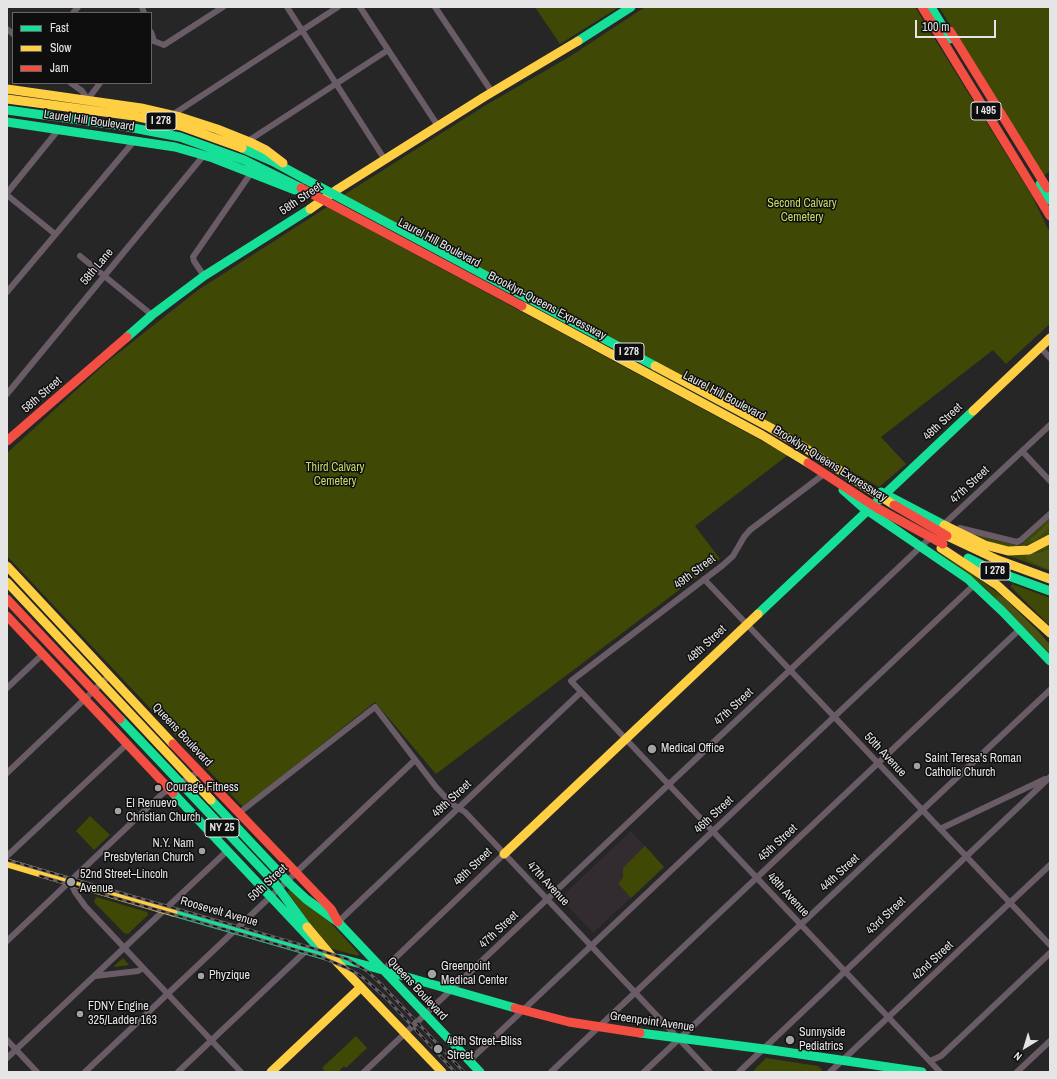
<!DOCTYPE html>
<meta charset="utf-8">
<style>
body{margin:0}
#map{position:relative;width:1057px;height:1079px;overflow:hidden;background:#262626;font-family:"Archivo Narrow",sans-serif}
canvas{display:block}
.frame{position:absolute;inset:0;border:8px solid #e6e5e6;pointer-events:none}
.legend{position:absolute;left:12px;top:12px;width:140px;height:72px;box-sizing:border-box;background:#0f0e0f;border:1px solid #656465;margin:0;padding:5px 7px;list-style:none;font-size:12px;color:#e6e5e6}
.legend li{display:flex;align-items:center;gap:8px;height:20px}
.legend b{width:20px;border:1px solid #656465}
.north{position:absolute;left:1005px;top:1027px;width:40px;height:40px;-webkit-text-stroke:3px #0f0e0f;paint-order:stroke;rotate:218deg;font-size:11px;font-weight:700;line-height:16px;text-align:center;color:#e6e5e6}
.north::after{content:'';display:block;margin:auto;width:14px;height:18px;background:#e6e5e6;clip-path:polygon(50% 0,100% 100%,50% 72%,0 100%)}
.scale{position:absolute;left:915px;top:20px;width:81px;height:18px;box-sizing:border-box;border:2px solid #e6e5e6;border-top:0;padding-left:5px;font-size:12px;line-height:14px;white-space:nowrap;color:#e6e5e6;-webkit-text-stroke:3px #0f0e0f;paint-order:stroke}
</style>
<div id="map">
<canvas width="1057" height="1079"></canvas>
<div class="frame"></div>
<ul class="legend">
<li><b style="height:5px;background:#16e098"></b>Fast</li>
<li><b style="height:5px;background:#ffcf43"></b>Slow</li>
<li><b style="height:5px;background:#f24e42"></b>Jam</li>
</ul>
<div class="north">N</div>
<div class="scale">100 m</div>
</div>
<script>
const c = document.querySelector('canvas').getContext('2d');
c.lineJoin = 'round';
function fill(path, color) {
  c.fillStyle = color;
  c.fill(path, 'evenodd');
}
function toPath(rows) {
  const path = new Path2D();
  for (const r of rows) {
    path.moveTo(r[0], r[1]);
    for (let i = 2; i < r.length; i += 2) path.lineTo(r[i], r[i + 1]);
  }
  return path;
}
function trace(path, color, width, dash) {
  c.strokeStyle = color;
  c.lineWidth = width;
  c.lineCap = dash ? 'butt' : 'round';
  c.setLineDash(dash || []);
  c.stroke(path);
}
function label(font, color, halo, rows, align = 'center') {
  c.font = font + ' "Archivo Narrow",sans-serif';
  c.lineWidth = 3;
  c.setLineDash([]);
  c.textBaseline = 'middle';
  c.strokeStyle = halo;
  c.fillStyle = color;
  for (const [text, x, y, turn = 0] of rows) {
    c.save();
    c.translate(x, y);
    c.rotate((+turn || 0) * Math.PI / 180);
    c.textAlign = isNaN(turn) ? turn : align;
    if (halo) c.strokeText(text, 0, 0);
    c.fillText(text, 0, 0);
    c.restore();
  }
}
fill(toPath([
 [631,831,664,867,593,933,560,898]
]), '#322b30');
fill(toPath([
 [535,7,619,7,560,44],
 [645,7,915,7,1032,196,1050,233,1050,324,1006,364,993,350,881,437,906,464,879,487,814,450,342,196,486,105,569,57],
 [939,7,1050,7,1050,171,1043,176],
 [327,207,788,455,695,526,720,559,436,774,375,702,243,807,7,556,7,453,107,362,198,290],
 [1050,518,1050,535,1035,544,1004,547,971,534,1015,545,1022,544],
 [1050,542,1050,571,1002,553],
 [932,547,970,572,1003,597,1038,631,1050,645,1050,654,984,587],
 [1012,584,1050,598,1050,626,1011,587],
 [90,816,110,835,94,850,76,831],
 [645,846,664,867,631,898,618,883,623,878,623,868],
 [290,890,329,921,359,954,358,956,330,948,311,925,288,893,288,891],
 [96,897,147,912,148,915,128,934,124,933,94,902],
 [123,958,129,965,115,967,114,966],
 [356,1036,367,1048,346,1068,344,1066,338,1072,323,1072,324,1070,322,1068],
 [766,1058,818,1066,822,1070,820,1072,752,1072]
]), '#3f4905');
fill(toPath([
 [1050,520,1050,527,1034,542,1029,541,1031,538,1036,535],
 [1050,549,1050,570,1028,560,1025,555,1028,553,1039,553],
 [998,596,1003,597,1038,631,1050,645,1050,653,997,600,996,597]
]), '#495215');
trace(toPath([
 [142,7,144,13],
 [287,7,385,160],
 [360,7,438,126],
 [435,7,492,92],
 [73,13,78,7],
 [7,29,13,34],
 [151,32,154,41],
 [151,40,164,45,223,7],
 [71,83,82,91,89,101],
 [89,101,91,95,100,83],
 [172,115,338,7],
 [248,141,388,50],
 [7,193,59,129],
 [7,195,55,234],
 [80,256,152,315],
 [204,276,194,261,193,257,251,173],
 [7,292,135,140],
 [1040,347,1050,358],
 [7,394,204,155],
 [1022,451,1050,481],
 [824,474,750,530,744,537,733,556,723,565,571,681,940,1072],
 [942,526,1050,425],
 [960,528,1017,542,1021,540,1050,514],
 [704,579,1050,945],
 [7,688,43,654],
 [7,773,110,675],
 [239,813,375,707,436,787,447,799,452,804,465,812,710,1072],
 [940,829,1045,779],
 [7,856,127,744],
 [70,881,75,892,85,906,241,1072],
 [338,922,581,692],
 [7,941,162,794,200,771],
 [384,970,390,963,504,854],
 [95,976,138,971,143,968],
 [7,1040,37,1072],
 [7,1058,227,851],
 [469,1061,974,585],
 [930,1061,941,1056,1050,953],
 [85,1072,415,760],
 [178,1072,309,948],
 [364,1072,931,537],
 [551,1072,1020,629],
 [644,1072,1050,690],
 [739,1072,1050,777],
 [830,1072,1050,865],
 [1017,1072,1050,1041]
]), '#6a5c67', 6);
trace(toPath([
 [931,7,950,39],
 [578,41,631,7],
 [7,110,123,126,180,137,244,160,301,188],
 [7,122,175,147,213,158,295,190],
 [242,148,272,161,305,179],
 [1040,184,1050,200],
 [127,337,152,315,204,276,310,209],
 [843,490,861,506,968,579,1002,611,1050,661],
 [881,492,944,525],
 [968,558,995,571,1050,591],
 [758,614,973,411],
 [120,719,273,881,307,927],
 [173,793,317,946],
 [211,800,291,885,306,899,338,922,480,1072],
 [173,912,333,958],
 [333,958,342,959,372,967,515,1008],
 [640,1033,772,1050,922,1072]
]), '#16e098', 9);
trace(toPath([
 [7,89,141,108,180,117,217,129,252,143,266,150,283,163],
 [7,99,134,116,181,126,242,148],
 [310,209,338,189,484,97,578,41],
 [973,411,1050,338],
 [944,525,985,545,1008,551,1029,550,1050,539],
 [947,536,998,560,1050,579],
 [941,548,997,585,1050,633],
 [7,566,173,744],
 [7,582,211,800],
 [504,854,758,614],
 [7,863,173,912],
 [307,927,333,958,442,1072],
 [271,1072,361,987]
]), '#ffcf43', 9);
trace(toPath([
 [922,7,1050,216],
 [950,31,1047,188],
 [7,441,127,337],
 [7,599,120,719],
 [7,616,173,793],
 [173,744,331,909,338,922],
 [515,1008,569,1022,640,1033]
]), '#f24e42', 9);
const rail = toPath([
 [7,860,319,950,347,959,367,971,381,984,464,1072],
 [40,876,321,957,347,968,361,976,385,997,455,1072]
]);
trace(rail, '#645d62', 3);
trace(rail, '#0f0e0f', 1.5, [4.5]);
trace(toPath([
 [305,179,655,366]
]), '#16e098', 9);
trace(toPath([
 [522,306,762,435,808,463],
 [655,366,771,428,805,448,894,505]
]), '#ffcf43', 9);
trace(toPath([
 [301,188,522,306],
 [808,463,877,508,943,544],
 [894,505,947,536]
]), '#f24e42', 9);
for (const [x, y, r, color] of [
 [652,749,5,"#a3a2a3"],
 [917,766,4,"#a3a2a3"],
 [158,788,4,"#a3a2a3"],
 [118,811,4,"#a3a2a3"],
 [202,851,4,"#a3a2a3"],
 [71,882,5,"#a3a2a3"],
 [432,974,5,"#a3a2a3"],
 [201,976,4,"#a3a2a3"],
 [80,1014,4,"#a3a2a3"],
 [790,1040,5,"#a3a2a3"],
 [438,1049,5,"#a3a2a3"]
]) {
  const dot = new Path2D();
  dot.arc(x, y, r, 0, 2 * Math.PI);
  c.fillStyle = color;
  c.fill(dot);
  trace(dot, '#0f0e0f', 1.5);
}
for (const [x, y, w] of [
 [986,111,30],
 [161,121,30],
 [629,352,30],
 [995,571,30],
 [222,828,34]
]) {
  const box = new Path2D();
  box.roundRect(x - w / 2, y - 9, w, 18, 3);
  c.fillStyle = '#0f0e0f';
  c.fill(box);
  trace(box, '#e6e5e6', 1);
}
label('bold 11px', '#e6e5e6', null, [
 ["I 495",986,111],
 ["I 278",161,121],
 ["I 278",629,352],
 ["I 278",995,571],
 ["NY 25",222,828]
]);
label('12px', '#e6e5e6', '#0f0e0f', [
 ["Laurel Hill Boulevard",89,121,8],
 ["58th Street",301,199,-34],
 ["Laurel Hill Boulevard",439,243,28],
 ["58th Lane",97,267,-50],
 ["Brooklyn-Queens Expressway",547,306,28],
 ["58th Street",42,395,-41],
 ["Laurel Hill Boulevard",724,396,28],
 ["48th Street",943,422,-43],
 ["Brooklyn-Queens Expressway",830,464,32],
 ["47th Street",970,485,-43],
 ["49th Street",695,572,-37],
 ["48th Street",707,644,-43],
 ["47th Street",734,707,-43],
 ["Queens Boulevard",182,735,47],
 ["50th Avenue",885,755,47],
 ["49th Street",452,799,-43],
 ["46th Street",714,815,-43],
 ["45th Street",778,843,-43],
 ["48th Street",473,867,-44],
 ["44th Street",840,873,-43],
 ["50th Street",268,883,-43],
 ["47th Avenue",548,884,47],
 ["48th Avenue",788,895,47],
 ["Roosevelt Avenue",219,912,16],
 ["43rd Street",886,916,-43],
 ["47th Street",499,930,-43],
 ["42nd Street",933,961,-43],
 ["Queens Boulevard",417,989,47],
 ["Greenpoint Avenue",652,1022,8]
]);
label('12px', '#c6dc66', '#0f0e0f', [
 ["Second Calvary",802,204],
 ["Cemetery",802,218],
 ["Third Calvary",335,468],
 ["Cemetery",335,482]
]);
label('12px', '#e6e5e6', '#0f0e0f', [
 ["Medical Office",661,749],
 ["Saint Teresa's Roman",925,759],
 ["Catholic Church",925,773],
 ["Courage Fitness",166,788],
 ["El Renuevo",126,804],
 ["Christian Church",126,818],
 ["N.Y. Nam",194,844,"right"],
 ["Presbyterian Church",194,858,"right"],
 ["52nd Street–Lincoln",80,875],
 ["Avenue",80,889],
 ["Greenpoint",441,967],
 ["Medical Center",441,981],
 ["Phyzique",209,976],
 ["FDNY Engine",88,1007],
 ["325/Ladder 163",88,1021],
 ["Sunnyside",799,1033],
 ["Pediatrics",799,1047],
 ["46th Street–Bliss",447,1042],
 ["Street",447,1056]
], 'left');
</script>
